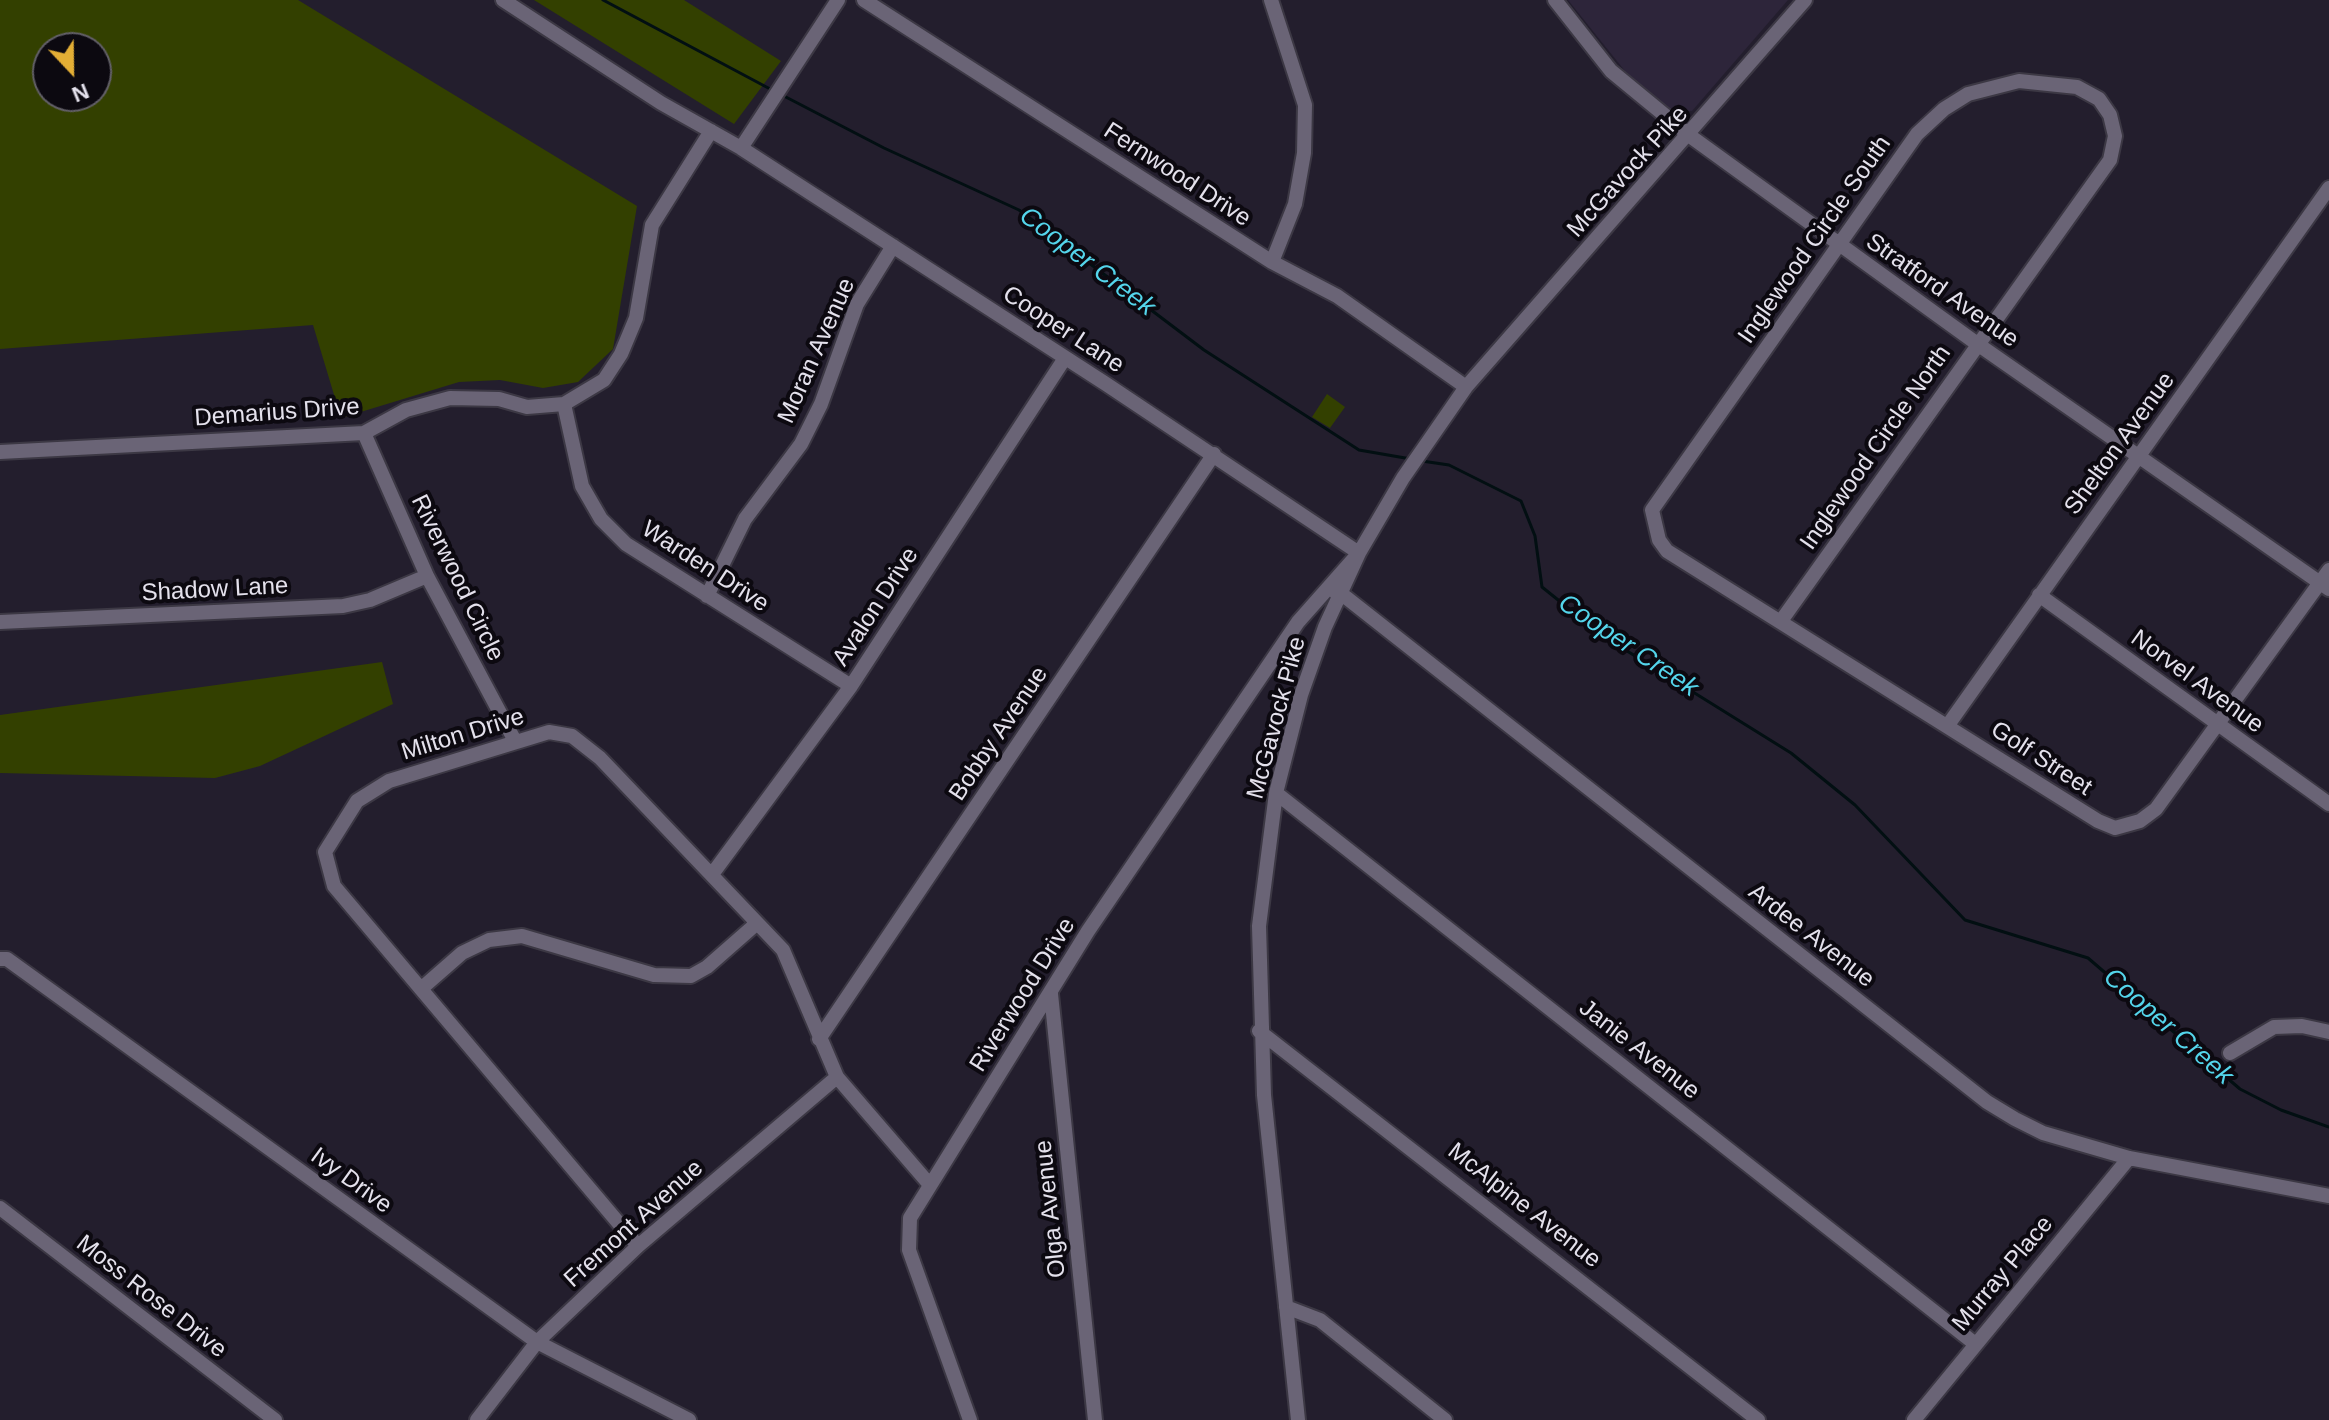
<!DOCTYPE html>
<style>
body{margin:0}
#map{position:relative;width:2329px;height:1420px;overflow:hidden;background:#231e2d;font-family:Helvetica,sans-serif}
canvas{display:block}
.north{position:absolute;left:32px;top:32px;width:80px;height:80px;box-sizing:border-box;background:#0c0910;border:2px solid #625f68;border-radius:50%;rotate:158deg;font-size:22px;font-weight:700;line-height:32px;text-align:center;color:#e4e1ec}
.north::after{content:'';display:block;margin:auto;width:28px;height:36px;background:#e3ae35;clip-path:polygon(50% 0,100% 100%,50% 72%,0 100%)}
</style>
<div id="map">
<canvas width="2329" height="1420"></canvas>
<div class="north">N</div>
</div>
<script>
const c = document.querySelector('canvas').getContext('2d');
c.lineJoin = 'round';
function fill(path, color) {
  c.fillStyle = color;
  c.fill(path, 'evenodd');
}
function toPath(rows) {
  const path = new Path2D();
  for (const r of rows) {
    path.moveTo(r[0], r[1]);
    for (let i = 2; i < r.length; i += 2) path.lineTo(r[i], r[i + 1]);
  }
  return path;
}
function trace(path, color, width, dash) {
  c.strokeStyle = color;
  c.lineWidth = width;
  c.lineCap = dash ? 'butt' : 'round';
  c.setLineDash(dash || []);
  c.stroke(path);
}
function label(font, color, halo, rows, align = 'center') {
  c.font = font + ' Helvetica,sans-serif';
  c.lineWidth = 8;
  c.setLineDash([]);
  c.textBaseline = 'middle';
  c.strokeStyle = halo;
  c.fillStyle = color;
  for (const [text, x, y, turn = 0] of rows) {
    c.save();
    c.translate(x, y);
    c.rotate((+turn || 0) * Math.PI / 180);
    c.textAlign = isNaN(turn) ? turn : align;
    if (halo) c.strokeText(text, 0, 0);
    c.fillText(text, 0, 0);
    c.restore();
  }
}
fill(toPath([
 [1568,0,1788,0,1692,111,1671,110,1633,81]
]), '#2d253a');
fill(toPath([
 [0,0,298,0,637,206,613,349,578,382,543,388,500,380,459,382,341,418,313,325,0,349],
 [48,48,96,48,96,96,48,96],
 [534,0,684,0,781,61,734,124],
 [1327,394,1345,407,1330,428,1312,417],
 [382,662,393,704,260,766,215,778,0,773,0,715]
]), '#334000');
trace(toPath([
 [603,0,772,90],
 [782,95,884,148,1019,210,1204,350,1359,450,1411,459],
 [1422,461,1449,465,1521,501,1535,536,1542,587,1603,636,1791,753,1855,805,1965,920,2088,958,2240,1089,2281,1110,2329,1127]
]), '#020f12', 3);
const minor = toPath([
 [503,0,661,103,741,148,1106,384,1359,553,1298,622,1088,931,910,1218,909,1250,970,1420],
 [864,0,1272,262,1337,296,1466,387],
 [1271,0,1305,105,1304,153,1295,204,1272,262],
 [1555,0,1611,71,1690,136,1976,343,2329,589],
 [741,148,838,0],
 [564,404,582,486,601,519,626,544,851,686],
 [364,433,427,576,515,741],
 [0,452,364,433,406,410,450,398,499,399,527,407,564,404,604,380,621,354,636,318,652,225,711,131],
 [1336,593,1343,595,1987,1102,2015,1119,2043,1133,2129,1158,2329,1196],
 [2039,595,2329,804],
 [707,596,745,519,801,444,821,404,857,304,893,246],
 [1781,621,2110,160,2115,136,2110,115,2099,99,2077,87,2019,81,1968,94,1944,109,1917,134,1652,510,1659,540,1667,551,2098,821,2115,828,2140,821,2156,809,2329,570],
 [0,622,343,606,370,600,427,576],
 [1948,725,2329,188],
 [1276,793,1974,1343],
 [713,873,851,686,1065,358],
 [0,959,7,959,537,1342,689,1420],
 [422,988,462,953,489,940,522,936,654,975,691,976,707,967,756,924],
 [1051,994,1095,1420],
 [1259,1031,1758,1420],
 [819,1039,1214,454],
 [2230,1053,2274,1027,2302,1026,2329,1032],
 [0,1208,275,1420],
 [638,1246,334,886,325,852,357,801,389,781,549,732,572,736,600,758,783,950,837,1077,930,1185],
 [1286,1307,1320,1320,1445,1420],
 [477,1420,537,1342,638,1246,837,1077],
 [1298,1420,1264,1095,1259,926,1276,793,1301,695,1325,627,1359,553,1403,478,1466,387,1805,0],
 [1914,1420,2129,1158]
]);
trace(minor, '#3c3844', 18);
trace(minor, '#6a6476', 14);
label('24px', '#e4e1ec', '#0c0910', [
 ["McGavock Pike",1628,172,-48],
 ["Fernwood Drive",1177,175,33],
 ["Inglewood Circle South",1815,240,-55],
 ["Stratford Avenue",1942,291,35],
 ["Cooper Lane",1063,330,33],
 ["Moran Avenue",817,351,-66],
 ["Demarius Drive",277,413,-4],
 ["Shelton Avenue",2120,444,-54],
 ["Inglewood Circle North",1876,448,-55],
 ["Warden Drive",705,567,33],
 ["Riverwood Circle",457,578,64],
 ["Shadow Lane",215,590,-3],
 ["Avalon Drive",876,607,-57],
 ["Norvel Avenue",2197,682,36],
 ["McGavock Pike",1277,718,-75],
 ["Bobby Avenue",999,734,-56],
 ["Milton Drive",463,735,-17],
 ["Golf Street",2041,759,33],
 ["Ardee Avenue",1811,936,38],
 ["Riverwood Drive",1023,995,-58],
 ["Janie Avenue",1639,1050,38],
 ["Ivy Drive",351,1181,36],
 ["McAlpine Avenue",1524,1206,38],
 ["Olga Avenue",1051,1209,-96],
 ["Fremont Avenue",634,1224,-42],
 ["Murray Place",2003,1274,-50],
 ["Moss Rose Drive",151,1297,38]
]);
label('italic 26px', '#54d5eb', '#0c0910', [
 ["Cooper Creek",1087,262,37],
 ["Cooper Creek",1628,646,34],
 ["Cooper Creek",2168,1027,41]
]);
</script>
